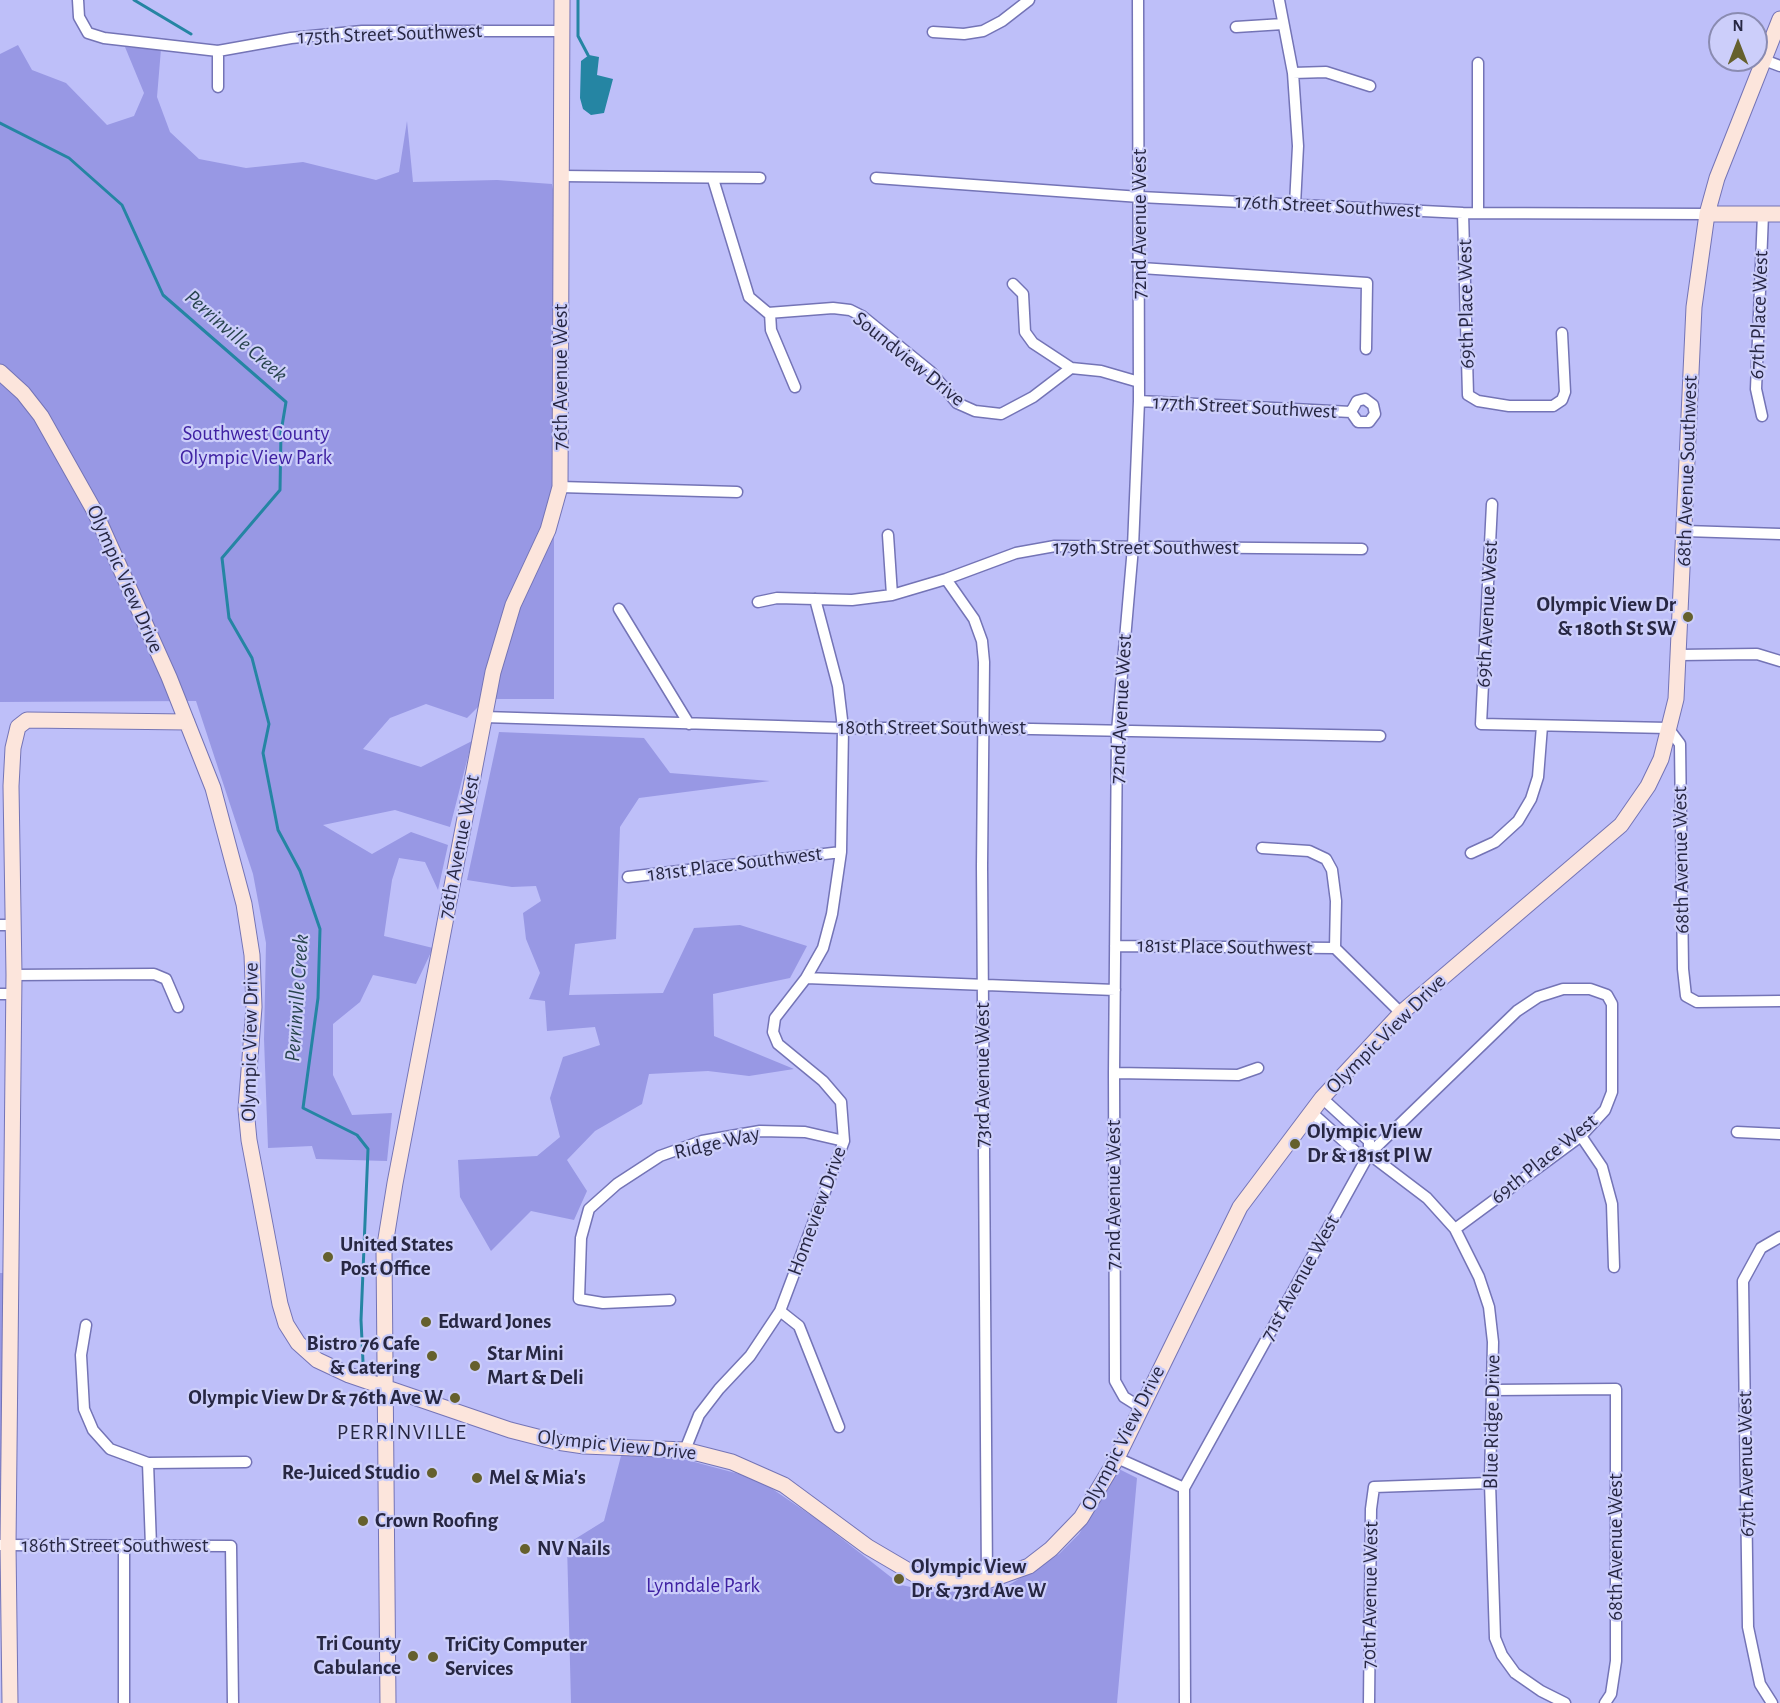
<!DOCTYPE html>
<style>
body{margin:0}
#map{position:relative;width:1780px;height:1703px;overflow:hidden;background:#bebff9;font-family:"Alegreya Sans",sans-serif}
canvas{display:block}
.north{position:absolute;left:1708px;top:12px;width:60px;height:60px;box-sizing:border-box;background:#cccefa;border:2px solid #8a8bb1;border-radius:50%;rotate:0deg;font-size:16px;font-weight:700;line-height:24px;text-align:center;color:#272743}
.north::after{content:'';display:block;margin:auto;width:21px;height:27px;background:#65602d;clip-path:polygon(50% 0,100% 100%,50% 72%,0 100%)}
</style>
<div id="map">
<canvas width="1780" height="1703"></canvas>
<div class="north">N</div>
</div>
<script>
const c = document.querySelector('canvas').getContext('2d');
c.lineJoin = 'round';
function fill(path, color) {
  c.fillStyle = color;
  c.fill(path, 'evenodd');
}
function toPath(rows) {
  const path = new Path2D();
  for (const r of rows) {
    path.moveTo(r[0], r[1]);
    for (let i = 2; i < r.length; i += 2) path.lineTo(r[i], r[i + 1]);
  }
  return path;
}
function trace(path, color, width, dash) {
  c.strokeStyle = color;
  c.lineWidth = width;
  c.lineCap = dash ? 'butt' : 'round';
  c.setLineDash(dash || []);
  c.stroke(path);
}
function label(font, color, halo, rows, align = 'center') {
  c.font = font + ' "Alegreya Sans",sans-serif';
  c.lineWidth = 4.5;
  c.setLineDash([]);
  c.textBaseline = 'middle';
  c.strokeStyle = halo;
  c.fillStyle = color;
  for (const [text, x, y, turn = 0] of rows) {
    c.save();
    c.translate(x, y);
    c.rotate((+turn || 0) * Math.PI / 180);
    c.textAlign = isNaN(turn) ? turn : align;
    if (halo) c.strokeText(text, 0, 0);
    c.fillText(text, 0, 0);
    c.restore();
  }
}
fill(toPath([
 [18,45,32,70,66,83,107,125,134,116,144,93,125,47,161,49,157,97,170,132,199,159,246,168,303,162,376,180,399,172,407,121,413,182,497,180,552,184,554,195,554,699,486,699,467,718,426,704,390,718,363,749,421,767,472,741,450,827,395,810,323,825,372,854,411,832,448,845,438,890,425,862,399,858,392,880,384,936,433,948,416,984,373,975,360,1002,333,1024,333,1075,352,1115,392,1113,387,1161,316,1159,312,1146,268,1148,264,1039,266,943,253,874,196,701,0,702,0,54],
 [499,732,644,738,670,773,770,781,639,798,620,827,616,939,575,944,569,995,663,993,694,928,740,925,807,946,790,978,713,994,714,1036,794,1069,749,1076,708,1071,649,1074,642,1104,595,1131,567,1160,587,1191,574,1220,531,1211,491,1251,460,1197,458,1160,537,1156,560,1137,550,1098,563,1057,600,1045,595,1027,547,1031,545,1001,529,999,540,973,526,939,523,913,541,901,536,886,512,887,467,880],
 [0,1273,7,1273,0,1496],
 [621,1456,672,1456,743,1475,771,1488,818,1520,901,1585,940,1593,1004,1588,1059,1554,1079,1534,1119,1469,1137,1478,1117,1703,571,1703,567,1544,604,1521]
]), '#9898e4');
fill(toPath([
 [589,55,599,57,597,75,613,79,604,113,591,115,583,109,580,98,581,61]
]), '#2585a3');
trace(toPath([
 [134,0,191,34],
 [578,0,578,36,588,55],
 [0,123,69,158,122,205,163,295,286,402,281,432,280,490,222,558,229,618,252,658,269,724,263,753,278,830,300,871,320,929,318,998,303,1108,357,1135,368,1149,361,1320,363,1362]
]), '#2585a3', 3);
const street = toPath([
 [78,0,79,17,88,33,104,38,218,51,291,38,362,31,562,31],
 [1138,0,1139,401,1133,547,1117,731,1114,1073,1115,1381,1124,1397,1140,1407],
 [1279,0,1293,73,1298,146,1295,205],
 [1236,27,1283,24],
 [933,32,964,34,983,31,1002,21,1029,0],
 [1764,60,1780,66],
 [1293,73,1326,72,1370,86],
 [218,87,218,51],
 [561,176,760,178],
 [876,178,1140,197,1463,213,1707,214],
 [713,179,749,297,768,313,833,308,850,310,862,316,931,372,957,403,975,411,1001,414,1033,397,1071,368,1101,371,1139,382],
 [1463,213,1468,395,1478,401,1509,406,1553,406,1562,400,1565,392,1562,333],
 [1478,213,1478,63],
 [1141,268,1367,283,1366,349],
 [1013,284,1023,294,1025,332,1033,343,1071,368],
 [770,313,771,330,795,387],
 [1139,401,1351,412,1358,422,1369,422,1375,414,1373,405,1365,399,1357,401,1351,412],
 [1762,416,1756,389,1763,214],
 [560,487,737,492],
 [1492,504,1481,724,1668,728,1680,744,1683,969,1686,996,1697,1002,1780,1001],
 [1685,531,1780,534],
 [888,535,892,595],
 [946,579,974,619,982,641,984,662,982,866,987,1581],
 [758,602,777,598,852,600,892,595,946,579,1016,553,1055,546,1362,549],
 [619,609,689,724],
 [1679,655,1757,654,1780,661],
 [484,717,843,728,982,728,1380,736],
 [1262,848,1309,851,1326,859,1332,870,1336,901,1335,948,1401,1013],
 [1471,853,1495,842,1518,821,1531,799,1538,777,1542,726],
 [628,877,841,852],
 [0,925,13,925],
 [1115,946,1335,948],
 [14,975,154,974,166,979,178,1007],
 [806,978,1115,990],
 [0,994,13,994],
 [1114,1073,1238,1075,1258,1068],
 [1322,1098,1369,1141,1369,1154],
 [1311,1112,1357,1153,1369,1154,1427,1198,1455,1229,1479,1277,1489,1307,1493,1342,1490,1483,1495,1638,1502,1655,1515,1673,1541,1691,1565,1703],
 [1737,1132,1780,1134],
 [1581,1136,1602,1167,1612,1204,1614,1267],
 [670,1300,603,1303,579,1299,581,1238,589,1209,617,1184,660,1156,702,1141,760,1131,805,1132,844,1141],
 [780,1311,799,1326,839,1427],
 [86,1325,81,1355,84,1409,93,1430,110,1449,148,1463,246,1462],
 [1493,1390,1616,1389,1616,1661,1611,1694,1605,1703],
 [685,1450,699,1415,719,1389,750,1356,780,1311,844,1141,841,1102,823,1081,778,1044,773,1032,775,1018,806,978,823,948,832,914,841,852,843,728,838,686,815,599],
 [1117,1458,1184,1488],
 [148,1463,151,1546],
 [0,1545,231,1546,233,1703],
 [124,1545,124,1703],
 [1185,1703,1184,1488,1369,1154,1517,1011,1538,997,1563,989,1590,989,1607,995,1612,1004,1612,1092,1605,1110,1581,1136,1455,1229],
 [1369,1703,1371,1509,1374,1487,1490,1483],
 [1772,1703,1760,1684,1748,1627,1743,1281,1761,1248,1780,1237]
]);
const secondary = toPath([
 [1707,214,1780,214],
 [0,372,23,393,41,416,95,512,169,677,213,788,244,904,252,955,254,1007,246,1109,249,1140,280,1304,286,1324,298,1343,317,1360,349,1375,510,1430,557,1442,584,1446,685,1450,732,1462,784,1485,868,1547,914,1574,948,1583,987,1581,1029,1566,1051,1549,1081,1518,1117,1458,1240,1207,1322,1098,1401,1013,1621,825,1648,786,1661,759,1676,699,1694,307,1707,214,1717,178,1780,19],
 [10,1703,8,1545,14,975,11,786,13,748,18,727,27,720,187,722],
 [388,1703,384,1251,395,1183,493,672,513,605,548,530,560,487,562,0]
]);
trace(street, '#7474b6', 13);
trace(secondary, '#7474b6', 17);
trace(street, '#fff', 10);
trace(secondary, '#fce5dc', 15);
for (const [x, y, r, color] of [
 [1688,617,6,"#65602d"],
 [1295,1144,6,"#65602d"],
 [328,1257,6,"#65602d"],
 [426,1322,6,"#65602d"],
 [432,1356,6,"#65602d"],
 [475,1366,6,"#65602d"],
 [455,1398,6,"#65602d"],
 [432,1473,6,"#65602d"],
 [477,1478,6,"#65602d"],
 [363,1521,6,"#65602d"],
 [525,1549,6,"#65602d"],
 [899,1579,6,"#65602d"],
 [413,1656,6,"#65602d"],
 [433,1657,6,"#65602d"]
]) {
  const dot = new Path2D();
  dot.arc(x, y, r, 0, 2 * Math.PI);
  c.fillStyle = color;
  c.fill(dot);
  trace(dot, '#cccefa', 2);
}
label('21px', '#272743', '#cccefa', [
 ["175th Street Southwest",390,34,-2],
 ["176th Street Southwest",1328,206,3],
 ["72nd Avenue West",1140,224,-90],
 ["69th Place West",1466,304,-91],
 ["67th Place West",1759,315,-88],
 ["Soundview Drive",909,359,39],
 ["76th Avenue West",561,377,-90],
 ["177th Street Southwest",1245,407,3],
 ["68th Avenue Southwest",1687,471,-88],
 ["179th Street Southwest",1146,548],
 ["Olympic View Drive",125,579,66],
 ["69th Avenue West",1487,614,-87],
 ["72nd Avenue West",1121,709,-87],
 ["180th Street Southwest",932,728],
 ["76th Avenue West",459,847,-79],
 ["68th Avenue West",1681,860,-91],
 ["181st Place Southwest",735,864,-7],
 ["181st Place Southwest",1225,947,1],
 ["Olympic View Drive",1386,1034,-45],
 ["Olympic View Drive",250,1042,-89],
 ["73rd Avenue West",983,1075,-90],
 ["Ridge Way",717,1143,-13],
 ["69th Place West",1544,1159,-39],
 ["72nd Avenue West",1114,1195,-90],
 ["Homeview Drive",817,1211,-70],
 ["71st Avenue West",1300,1278,-61],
 ["Blue Ridge Drive",1492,1422,-89],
 ["Olympic View Drive",1123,1438,-63],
 ["Olympic View Drive",617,1445,6],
 ["67th Avenue West",1746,1464,-91],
 ["186th Street Southwest",115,1546],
 ["68th Avenue West",1616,1547,-90],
 ["70th Avenue West",1370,1595,-89]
]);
label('21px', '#3f21a2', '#cccefa', [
 ["Southwest County",256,434],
 ["Olympic View Park",256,458],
 ["Lynndale Park",703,1586]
]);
label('bold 21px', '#272743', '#cccefa', [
 ["Olympic View Dr",1676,605,"right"],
 ["& 180th St SW",1676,629,"right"],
 ["Olympic View",1307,1132],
 ["Dr & 181st Pl W",1307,1156],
 ["United States",340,1245],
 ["Post Office",340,1269],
 ["Edward Jones",438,1322],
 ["Bistro 76 Cafe",420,1344,"right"],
 ["& Catering",420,1368,"right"],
 ["Star Mini",487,1354],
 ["Mart & Deli",487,1378],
 ["Olympic View Dr & 76th Ave W",443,1398,"right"],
 ["Re-Juiced Studio",420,1473,"right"],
 ["Mel & Mia's",489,1478],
 ["Crown Roofing",375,1521],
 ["NV Nails",537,1549],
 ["Olympic View",911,1567],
 ["Dr & 73rd Ave W",911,1591],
 ["Tri County",401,1644,"right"],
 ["Cabulance",401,1668,"right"],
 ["TriCity Computer",445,1645],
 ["Services",445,1669]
], 'left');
label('italic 22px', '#28444e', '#cccefa', [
 ["Perrinville Creek",236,336,41],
 ["Perrinville Creek",297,998,-86]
]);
c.letterSpacing = '1.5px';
label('22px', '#272743', '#cccefa', [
 ["PERRINVILLE",402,1432]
]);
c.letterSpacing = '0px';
</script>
